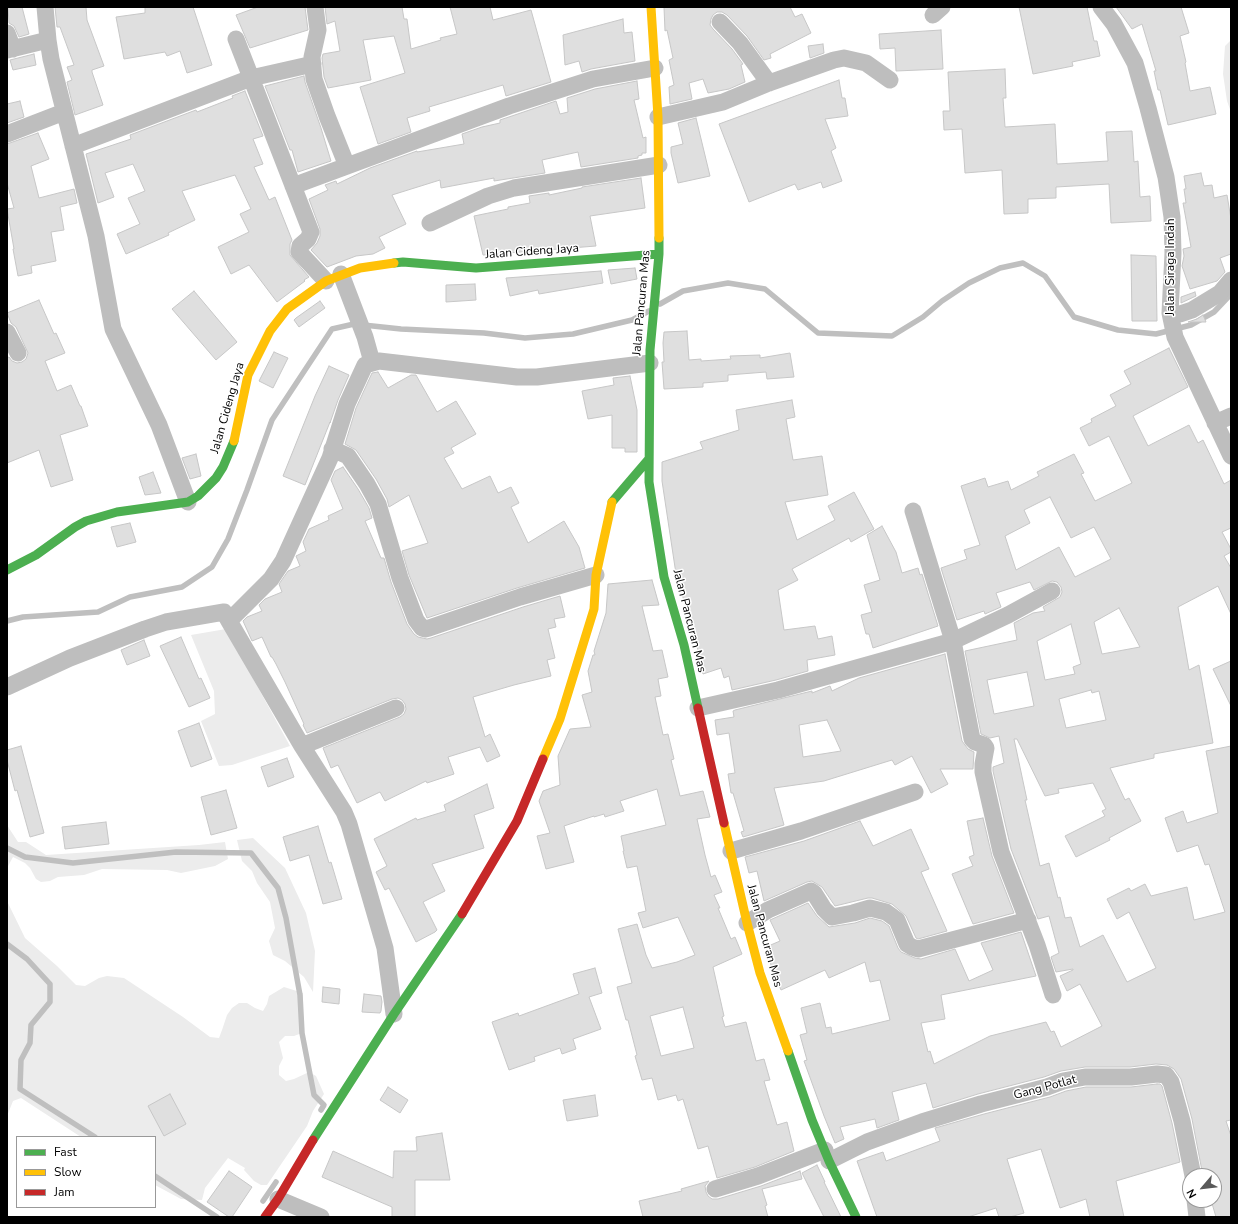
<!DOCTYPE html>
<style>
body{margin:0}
#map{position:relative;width:1238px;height:1224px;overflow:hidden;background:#fff;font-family:"Nunito Sans",sans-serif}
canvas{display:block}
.frame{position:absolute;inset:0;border:8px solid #000;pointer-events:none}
.legend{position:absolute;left:16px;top:1136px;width:140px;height:72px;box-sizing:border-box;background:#fff;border:1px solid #999;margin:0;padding:5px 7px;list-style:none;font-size:12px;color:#000}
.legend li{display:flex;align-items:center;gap:8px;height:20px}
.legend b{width:20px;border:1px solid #999}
.north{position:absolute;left:1182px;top:1168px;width:40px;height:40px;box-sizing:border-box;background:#fff;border:1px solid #999;border-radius:50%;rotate:242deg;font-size:11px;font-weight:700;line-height:16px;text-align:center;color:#000}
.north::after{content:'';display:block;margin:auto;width:14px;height:18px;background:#595959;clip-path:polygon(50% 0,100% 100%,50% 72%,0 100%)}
</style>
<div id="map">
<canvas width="1238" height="1224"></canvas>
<div class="frame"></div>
<ul class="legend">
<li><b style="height:5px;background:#4caf50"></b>Fast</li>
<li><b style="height:5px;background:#ffc107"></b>Slow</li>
<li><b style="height:5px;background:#c62828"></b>Jam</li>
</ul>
<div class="north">N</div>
</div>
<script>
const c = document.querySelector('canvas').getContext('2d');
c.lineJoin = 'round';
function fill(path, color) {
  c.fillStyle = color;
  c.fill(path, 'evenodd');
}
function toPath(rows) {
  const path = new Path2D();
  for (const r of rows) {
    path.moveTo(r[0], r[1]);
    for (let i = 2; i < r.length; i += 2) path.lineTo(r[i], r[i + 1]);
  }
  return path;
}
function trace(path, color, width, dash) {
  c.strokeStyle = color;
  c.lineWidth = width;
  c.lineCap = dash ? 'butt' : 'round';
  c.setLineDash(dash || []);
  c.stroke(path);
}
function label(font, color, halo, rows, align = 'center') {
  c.font = font + ' "Nunito Sans",sans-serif';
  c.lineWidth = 3;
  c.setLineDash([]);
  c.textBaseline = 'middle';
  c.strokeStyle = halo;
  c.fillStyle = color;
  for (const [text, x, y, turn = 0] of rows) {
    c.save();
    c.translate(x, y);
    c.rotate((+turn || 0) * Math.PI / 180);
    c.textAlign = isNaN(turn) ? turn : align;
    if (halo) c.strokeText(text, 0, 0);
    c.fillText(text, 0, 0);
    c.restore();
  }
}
fill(toPath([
 [1231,40,1231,112,1227,101,1223,74,1225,46],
 [226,629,290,746,232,765,219,766,201,721,215,714,214,691,191,635],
 [7,825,18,842,26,842,46,855,199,845,225,842,228,859,215,866,181,873,167,870,102,869,84,875,58,877,50,881,41,882,36,879,30,868,25,863,13,857,7,868],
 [253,838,285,868,306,913,315,951,313,992,304,977,285,961,273,955,269,941,275,928,270,902,257,883,252,871,242,861,237,840],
 [7,901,25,938,57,966,76,985,85,986,99,978,107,976,124,978,183,1017,210,1037,219,1038,222,1030,227,1015,232,1008,239,1003,247,1003,255,1008,263,1011,267,1004,269,996,284,987,303,993,302,1033,294,1036,285,1036,279,1042,283,1058,279,1066,279,1075,286,1081,294,1079,309,1072,316,1076,324,1094,313,1111,307,1126,267,1185,261,1185,254,1181,244,1170,245,1168,228,1158,205,1188,202,1200,181,1199,155,1185,155,1137,81,1137,21,1098,13,1101,7,1116]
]), '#ececec');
trace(toPath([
 [660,304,683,291,728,283,765,289,818,333,892,336,923,317,942,301,969,283,1000,268,1023,263,1045,276,1074,317,1118,330,1156,334,1191,325,1214,312,1231,294],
 [7,621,23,617,98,612,130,597,182,587,212,567,228,539,247,490,272,420,332,329,354,324,401,329,484,333,525,338,573,334,632,320,649,311],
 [7,848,25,857,73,863,176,852,251,853,278,888,286,918,300,995,302,1033,314,1095,324,1105,321,1110],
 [7,944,27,959,50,984,50,1002,31,1025,30,1043,21,1060,20,1089,95,1137],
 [155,1176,217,1217],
 [263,1201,276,1182]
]), '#bfbfbf', 5.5);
const building = toPath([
 [8,7,22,7,29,34,19,37,14,26,9,23,8,7],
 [55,7,86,7,87,20,104,66,92,70,92,72,103,105,75,115,67,82,72,80,67,67,74,65,60,27,57,27,55,7],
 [145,7,193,7,212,65,187,73,180,51,167,56,165,52,124,59,116,17,145,13,145,7],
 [258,7,305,7,308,30,250,48,236,15,258,7],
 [325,7,402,7,404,19,407,19,411,49,441,40,440,38,457,34,450,7,490,7,493,20,531,10,551,82,506,96,503,85,429,107,430,111,407,118,411,132,378,144,360,87,405,73,394,36,363,40,371,80,328,88,324,77,322,58,323,54,340,51,335,21,327,24,325,7],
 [664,7,790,7,795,17,802,14,811,33,770,54,771,58,764,60,747,36,727,15,722,12,717,12,713,15,711,19,710,25,713,29,732,49,743,64,741,65,745,82,729,89,708,93,703,79,689,83,692,99,670,104,669,87,674,85,669,60,673,58,667,30,665,31,664,7],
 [1019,7,1087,7,1094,41,1097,41,1100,56,1072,62,1073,66,1033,74,1019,7],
 [1116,7,1181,7,1189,33,1180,36,1186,62,1185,63,1190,91,1210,87,1216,114,1168,125,1160,90,1158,90,1154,71,1156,71,1142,24,1132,29,1116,7],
 [623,19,624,33,632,32,635,61,591,69,582,72,579,61,565,65,563,35,623,19],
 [941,30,943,69,896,71,895,48,880,49,879,34,941,30],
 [823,44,824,53,810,58,808,46,823,44],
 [34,54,36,65,13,70,10,60,34,54],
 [1005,69,1006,98,1003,98,1005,127,1055,124,1057,164,1108,161,1106,132,1132,131,1134,162,1138,161,1140,197,1150,196,1151,221,1111,223,1109,184,1056,187,1056,198,1028,199,1028,213,1004,214,1002,170,965,173,962,129,944,130,943,111,950,111,948,72,1005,69],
 [304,76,305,82,321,128,331,161,298,172,292,150,290,150,265,86,304,76],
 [839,80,842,98,845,98,848,116,825,119,836,148,831,151,842,181,823,188,821,182,798,190,795,184,749,202,719,124,839,80],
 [637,81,639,99,634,100,643,138,646,137,646,153,642,153,642,155,638,156,638,158,581,167,578,152,542,160,545,173,494,181,494,178,441,188,440,180,392,195,406,224,379,237,385,248,373,254,356,256,327,267,311,250,317,243,320,236,320,229,309,199,328,190,325,185,336,181,337,184,370,168,417,151,417,152,464,144,462,134,482,127,500,123,500,120,556,101,560,114,568,112,567,98,595,89,637,81],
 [245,91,263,136,253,139,263,164,254,167,269,200,275,197,292,240,290,244,290,255,309,277,304,280,305,281,277,302,249,265,231,274,218,247,249,232,240,214,251,209,235,175,182,191,195,220,168,233,169,235,126,254,117,234,140,224,128,198,145,191,133,164,105,173,114,197,98,203,86,154,131,139,130,135,196,110,197,112,233,98,232,96,245,91],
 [20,101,24,117,7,123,7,104,20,101],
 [696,118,710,176,678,183,671,153,671,147,683,144,678,123,696,118],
 [38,133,49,159,31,166,39,198,74,189,77,203,60,207,64,230,51,232,56,261,31,266,32,273,18,276,13,249,14,249,7,209,14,208,7,183,7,144,38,133],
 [1201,173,1204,186,1212,185,1214,198,1227,195,1231,219,1231,254,1220,258,1225,272,1217,281,1190,289,1182,266,1184,256,1183,249,1191,247,1183,203,1186,203,1184,189,1186,189,1184,176,1201,173],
 [641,178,645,208,590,216,596,246,483,255,474,216,508,209,508,207,530,203,529,196,549,193,549,195,582,188,582,187,641,178],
 [1131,255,1156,256,1157,321,1132,321,1131,255],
 [635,268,637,279,611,284,608,270,635,268],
 [601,271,603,283,539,294,538,290,510,296,506,278,601,271],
 [475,284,476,300,446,302,446,285,475,284],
 [194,291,237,342,216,360,172,309,194,291],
 [1195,292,1196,296,1181,303,1181,297,1195,292],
 [39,300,54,334,56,333,65,353,45,361,57,391,71,385,80,406,81,406,88,426,60,435,73,480,51,487,39,450,7,463,7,358,9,357,12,361,17,363,22,362,26,359,28,353,16,327,11,323,7,313,39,300],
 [320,301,325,308,299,327,294,320,296,318,320,301],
 [1203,315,1206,322,1188,322,1197,319,1203,315],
 [687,331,689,360,701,359,701,361,731,359,730,356,760,355,760,358,790,353,794,377,767,379,766,372,728,375,728,381,703,383,703,387,664,389,662,362,664,362,663,343,664,332,687,331],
 [1169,348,1188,387,1133,416,1148,446,1189,425,1198,443,1203,440,1224,484,1231,480,1231,528,1222,532,1231,549,1231,552,1224,556,1231,568,1231,614,1218,586,1178,607,1189,670,1199,665,1213,743,1154,754,1154,758,1110,768,1125,800,1129,798,1141,821,1109,838,1110,840,1076,857,1065,836,1105,816,1102,811,1106,809,1093,783,1058,789,1059,793,1045,796,1017,739,1014,739,1027,800,1025,800,1040,866,1049,863,1058,898,1060,897,1065,918,1071,917,1080,947,1103,935,1127,982,1156,968,1129,912,1117,919,1107,899,1129,888,1131,891,1145,884,1151,896,1187,887,1194,920,1225,912,1209,864,1205,865,1198,845,1177,852,1165,818,1183,811,1187,823,1218,813,1206,751,1231,746,1231,1120,1226,1121,1231,1136,1231,1217,1216,1217,1211,1200,1214,1200,1214,1176,1203,1176,1192,1119,1181,1079,1174,1069,1167,1065,1156,1064,1130,1067,1085,1067,1061,1071,1044,1077,978,1094,933,1108,926,1083,892,1092,899,1120,877,1128,875,1119,840,1127,844,1139,835,1143,824,1116,804,1061,807,1060,800,1035,807,1033,801,1008,820,1003,826,1028,831,1027,832,1034,890,1020,880,980,870,982,865,962,829,978,825,970,781,990,772,969,766,947,780,941,770,920,808,903,817,916,829,927,855,923,870,918,882,921,889,926,898,948,901,952,915,958,921,959,955,949,969,981,993,970,981,943,1021,932,1036,976,941,995,945,1019,921,1023,928,1052,930,1051,934,1064,990,1036,1046,1022,1051,1032,1054,1031,1061,1047,1102,1026,1080,984,1067,991,1060,976,1073,970,1073,969,1056,972,1051,957,1059,953,1049,916,1038,919,1011,849,993,771,993,767,1004,763,999,736,990,738,981,734,965,651,1017,640,1014,623,1033,613,1045,611,1043,607,1060,597,1062,592,1061,587,1057,582,1052,581,1034,590,1030,582,996,593,1001,607,985,614,984,611,957,620,941,568,967,559,964,550,980,545,961,486,985,478,988,487,1008,481,1011,490,1039,476,1037,472,1074,454,1084,473,1081,474,1095,501,1132,483,1109,436,1089,446,1080,428,1092,422,1091,419,1116,406,1110,395,1131,384,1124,371,1169,348],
 [1050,497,1071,538,1094,527,1111,559,1075,577,1059,547,1016,570,1005,536,1030,523,1024,510,1050,497],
 [1119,608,1140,647,1102,654,1094,622,1119,608],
 [1071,624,1081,664,1073,667,1075,674,1045,680,1037,641,1071,624],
 [1027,672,1034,706,994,714,987,680,1027,672],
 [1091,690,1092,693,1099,691,1106,720,1066,728,1059,699,1091,690],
 [274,352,288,358,273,388,259,381,274,352],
 [329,366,349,375,338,400,330,423,330,422,305,485,283,476,315,396,329,366],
 [378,372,388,388,411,375,416,375,437,412,456,401,476,434,451,448,454,453,444,458,462,489,490,476,498,493,511,487,519,503,511,507,528,543,564,521,579,547,585,568,517,588,427,618,409,575,402,551,428,543,409,495,389,507,387,499,376,479,356,450,345,444,356,408,372,373,378,372],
 [630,376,637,410,637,452,625,452,625,448,612,448,612,415,588,419,582,391,614,385,613,378,630,376],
 [792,400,795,417,786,419,793,460,822,456,828,495,785,502,797,540,835,520,828,506,854,492,874,529,851,542,849,538,792,569,798,580,778,590,784,630,815,626,818,639,832,636,835,655,807,660,808,671,776,680,732,690,729,676,724,678,721,668,703,674,696,641,676,574,662,481,662,462,703,449,700,442,739,430,736,410,792,400],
 [196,454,201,476,190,479,182,458,196,454],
 [343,467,358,489,369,508,372,518,365,521,381,558,384,558,391,582,407,624,414,634,418,637,427,639,431,638,523,607,560,596,565,617,554,619,556,627,548,629,555,658,547,660,551,676,514,685,473,697,485,737,490,734,500,756,487,762,480,747,448,757,454,774,427,783,426,781,385,801,380,792,357,803,338,765,331,768,323,748,400,717,404,714,406,709,405,704,402,700,398,698,392,699,307,733,303,725,304,724,285,682,276,664,272,657,271,657,262,637,252,641,243,621,247,617,262,611,259,605,265,599,282,592,279,584,288,571,300,566,296,556,306,551,303,542,309,529,329,520,328,516,343,509,331,480,335,471,343,467],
 [153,472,161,493,145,495,139,477,153,472],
 [130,523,136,542,117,547,111,527,130,523],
 [882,526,896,552,902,573,918,568,920,575,922,574,938,626,873,648,869,634,866,634,861,615,872,612,864,585,880,580,867,535,882,526],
 [652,580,659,605,642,606,653,651,662,650,668,677,658,679,661,696,655,697,663,735,668,734,674,759,671,760,680,796,703,791,710,817,697,819,705,855,711,877,715,875,722,892,714,895,720,908,718,908,731,939,735,937,742,954,713,967,724,1016,722,1017,725,1027,746,1022,756,1061,764,1059,770,1080,764,1081,777,1125,787,1122,794,1151,755,1167,717,1178,708,1146,698,1149,683,1099,678,1101,676,1095,658,1100,652,1078,642,1080,635,1056,637,1055,628,1020,626,1020,617,987,632,983,618,929,637,924,646,955,652,968,677,962,695,955,678,917,643,928,638,913,646,911,637,866,627,868,623,851,624,851,621,836,666,825,657,789,620,801,624,811,605,817,604,814,594,817,594,816,564,826,574,862,546,869,537,836,550,833,539,801,543,791,560,785,558,756,570,729,591,727,582,695,592,692,588,671,593,655,595,655,594,651,606,613,608,584,652,580],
 [683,1007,694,1048,661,1056,650,1016,683,1007],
 [181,637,199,679,201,678,210,698,189,707,160,646,181,637],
 [144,640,150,656,127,665,121,650,144,640],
 [945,654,962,741,968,749,974,752,973,769,940,769,948,784,931,793,912,756,895,765,892,760,824,781,774,788,784,825,743,837,741,832,744,831,733,793,731,793,728,774,735,773,729,733,717,735,715,720,734,717,733,711,735,710,812,691,812,693,830,686,832,691,859,678,945,654],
 [827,720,841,751,803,757,799,725,827,720],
 [1231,661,1231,706,1213,669,1231,661],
 [199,723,212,759,191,767,178,731,199,723],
 [21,746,44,833,30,837,17,790,15,791,7,760,7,750,21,746],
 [287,758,294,777,268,787,261,767,287,758],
 [487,784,494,808,474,815,484,848,432,864,445,891,423,902,437,930,435,932,416,942,389,888,385,890,376,872,387,866,374,839,416,818,417,820,446,811,444,805,487,784],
 [226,790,237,828,211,835,201,797,226,790],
 [983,818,992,856,1014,913,973,924,952,874,973,866,969,857,974,855,967,821,983,818],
 [860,821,873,846,911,829,929,869,921,872,947,931,918,939,916,938,906,916,892,904,872,898,868,898,835,906,822,887,812,881,807,882,764,901,757,871,749,873,745,857,804,841,860,821],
 [106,822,109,844,65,849,62,827,106,822],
 [318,826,329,863,331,862,342,899,323,904,309,855,290,861,283,837,318,826],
 [595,968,602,993,589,997,601,1029,573,1039,576,1049,562,1054,560,1048,534,1057,535,1061,509,1070,492,1022,518,1013,519,1016,579,994,573,974,595,968],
 [323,987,340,989,339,1004,322,1002,323,987],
 [364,994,381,996,382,1002,381,1011,380,1013,362,1012,364,994],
 [1157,1084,1160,1084,1162,1086,1172,1123,1180,1162,1116,1181,1124,1217,1090,1217,1086,1199,1060,1208,1041,1149,1007,1159,1024,1213,1010,1217,999,1217,996,1208,968,1217,877,1217,857,1161,883,1152,886,1161,940,1141,935,1128,984,1114,1050,1097,1066,1091,1086,1087,1131,1087,1157,1084],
 [388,1087,408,1100,400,1113,380,1100,388,1087],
 [170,1094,186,1124,164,1136,148,1106,170,1094],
 [595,1095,598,1116,567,1121,563,1100,595,1095],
 [442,1133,450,1180,415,1180,415,1217,392,1217,392,1207,322,1177,333,1151,393,1178,394,1151,417,1151,416,1137,442,1133],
 [817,1165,825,1182,824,1182,841,1217,824,1217,802,1173,817,1165],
 [229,1171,252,1187,232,1217,229,1217,207,1202,229,1171],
 [800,1171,802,1179,762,1189,767,1205,765,1206,768,1217,643,1217,639,1201,682,1191,681,1189,709,1181,705,1186,706,1192,708,1196,712,1199,718,1199,761,1186,800,1171]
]);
fill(building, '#dfdfdf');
trace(building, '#c7c7c7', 1);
trace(toPath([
 [45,7,48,40,51,59,96,236,113,329,159,425,188,502],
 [315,7,318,30,312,57,314,79,327,116,347,166],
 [1101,7,1114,24,1135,63,1148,108,1166,177,1172,217,1173,253,1170,313,1175,337,1231,456],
 [933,15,942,7],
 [720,22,740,43,769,83],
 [7,33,13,49],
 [236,39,311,232,308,239,300,246,299,252,326,281],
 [7,50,48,40],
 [658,117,723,102,769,83,834,60,844,58,866,63,890,80],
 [7,134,64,112],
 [73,146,251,78,313,64],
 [293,186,509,106,593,79,655,68],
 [430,223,488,196,514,188,659,165],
 [341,274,365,337,372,362],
 [1170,313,1180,314,1192,310,1220,293,1231,280],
 [7,332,18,353],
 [1215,423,1231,416],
 [332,449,348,456,367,484,378,504,400,578,416,620,422,628,425,629,429,628,520,597,596,575],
 [913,511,953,641,972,739,975,742,984,745,986,748,983,764,983,772,1001,852,1037,945,1053,995],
 [229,621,271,579,283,561,330,458,347,404,365,365,379,361,517,377,537,377,650,363],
 [7,687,70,658,145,629,166,622,224,612,229,621,302,746,344,812,349,824,385,948,394,1014],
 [698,708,778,690,953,641,1008,615,1052,591],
 [302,746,396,708],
 [731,851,801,831,915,792],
 [747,923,768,910,811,891,814,893,824,909,832,917,853,913,870,908,886,912,897,920,907,944,912,947,918,949,1028,920],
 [829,1161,867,1142,922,1122,981,1104,1047,1087,1063,1081,1085,1077,1131,1077,1157,1074,1166,1075,1171,1082,1182,1121,1193,1176],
 [715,1189,758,1176,825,1150],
 [278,1199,321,1217],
 [1195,1200,1197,1217]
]), '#bebebe', 17);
trace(toPath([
 [659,238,659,254,650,350,649,482,664,577,684,645,698,708],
 [394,263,403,262,476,268,659,254],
 [612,502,648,460],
 [7,570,36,555,75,527,86,521,117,512,188,502,198,496,216,478,223,467,234,441],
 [788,1051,812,1120,829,1161,856,1217],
 [313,1140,394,1014,462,914]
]), '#4caf50', 9);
trace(toPath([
 [651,7,658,117,659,238],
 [234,441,248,375,270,331,287,309,326,281,360,268,394,263],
 [543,759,560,719,594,609,596,575,612,502],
 [724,823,747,923,760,973,788,1051]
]), '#ffc107', 9);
trace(toPath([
 [698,708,724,823],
 [462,914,517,821,543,759],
 [265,1217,278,1199,313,1140]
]), '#c62828', 9);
label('12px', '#000', '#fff', [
 ["Jalan Cideng Jaya",532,252,-4],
 ["Jalan Siraga Indah",1171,267,-90],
 ["Jalan Pancuran Mas",642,303,-85],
 ["Jalan Cideng Jaya",228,408,-74],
 ["Jalan Pancuran Mas",689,621,76],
 ["Jalan Pancuran Mas",764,936,75],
 ["Gang Potlat",1045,1088,-15]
]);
</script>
